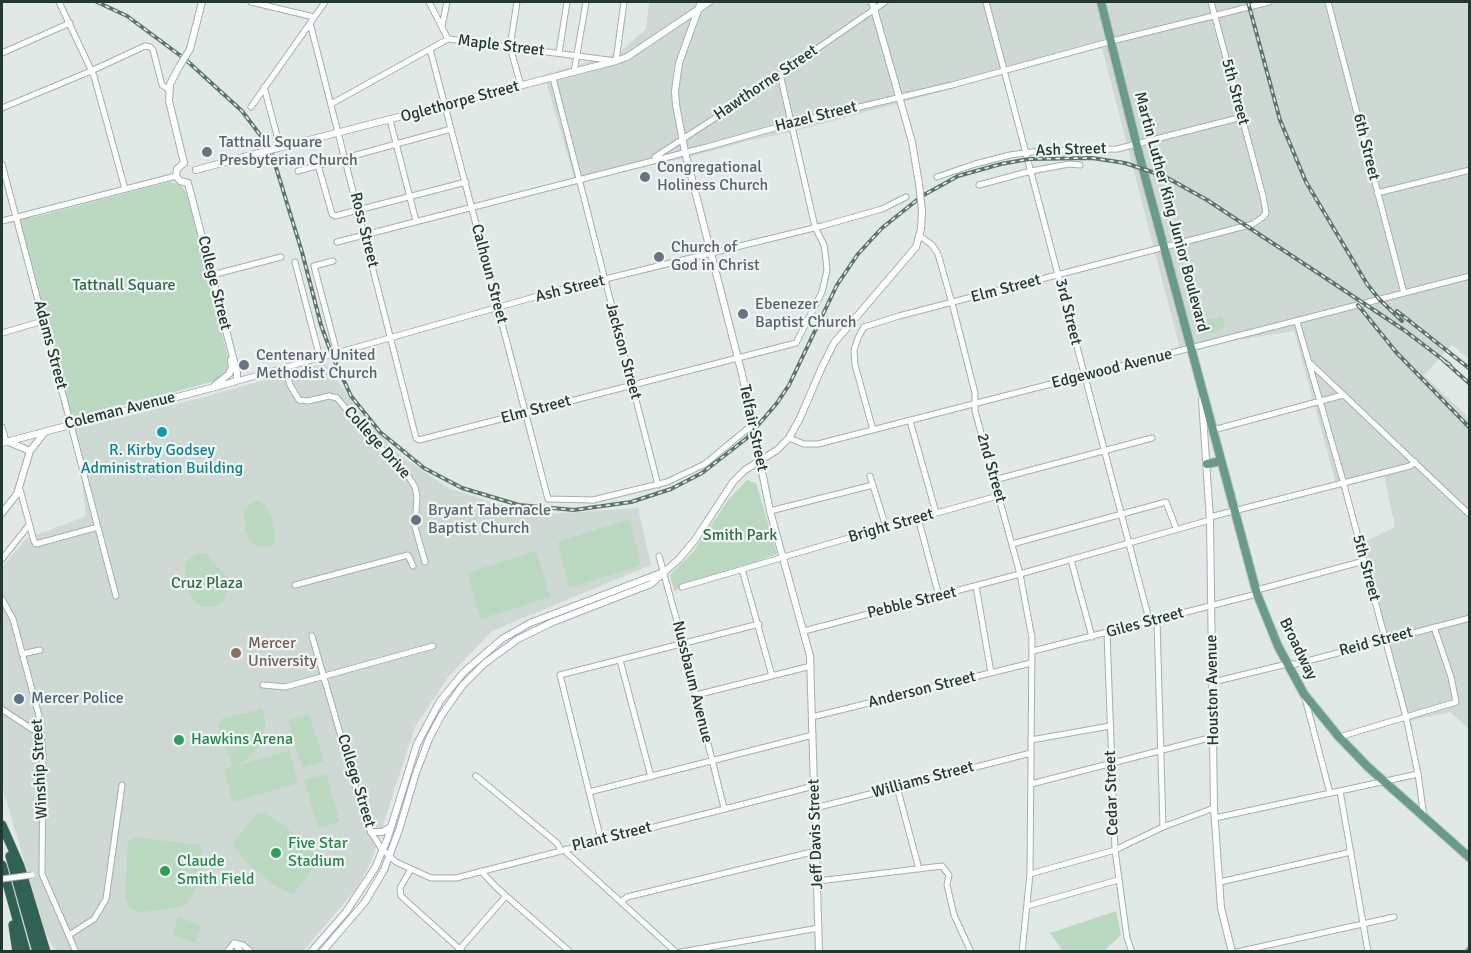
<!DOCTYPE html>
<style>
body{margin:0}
#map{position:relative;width:1471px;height:953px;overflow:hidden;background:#e0e9e5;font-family:Signika,sans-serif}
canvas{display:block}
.frame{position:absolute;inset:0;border:3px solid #223831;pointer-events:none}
</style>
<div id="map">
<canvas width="1471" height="953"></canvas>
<div class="frame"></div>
</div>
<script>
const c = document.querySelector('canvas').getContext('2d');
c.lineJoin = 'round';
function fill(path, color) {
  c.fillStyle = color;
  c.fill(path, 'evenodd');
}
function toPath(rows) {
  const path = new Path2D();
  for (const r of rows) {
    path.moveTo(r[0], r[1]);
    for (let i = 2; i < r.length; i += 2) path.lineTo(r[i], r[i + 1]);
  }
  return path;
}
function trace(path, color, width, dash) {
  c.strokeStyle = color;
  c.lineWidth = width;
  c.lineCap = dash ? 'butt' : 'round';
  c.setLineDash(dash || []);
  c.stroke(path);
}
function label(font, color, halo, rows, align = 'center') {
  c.font = font + ' Signika,sans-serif';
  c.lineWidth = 4.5;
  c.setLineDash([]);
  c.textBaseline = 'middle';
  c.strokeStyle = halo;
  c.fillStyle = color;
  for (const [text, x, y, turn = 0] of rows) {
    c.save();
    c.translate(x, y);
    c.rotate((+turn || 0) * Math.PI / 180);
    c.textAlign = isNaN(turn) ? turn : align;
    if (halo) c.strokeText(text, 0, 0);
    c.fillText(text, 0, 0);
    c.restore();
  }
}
fill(toPath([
 [649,2,1469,2,1469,359,1452,345,1424,375,1469,418,1469,729,1450,712,1410,721,1362,543,1395,527,1384,476,1337,487,1294,331,1180,349,1102,48,792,132,751,140,681,159,574,177,544,75,619,53,646,29],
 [325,363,358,410,397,453,448,488,532,515,638,508,651,565,492,631,449,676,415,727,371,862,357,888,303,951,55,951,46,934,2,786,2,567,26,539,86,516,76,429,204,397]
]), '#ced9d4');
fill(toPath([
 [169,182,180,184,187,194,229,362,227,372,219,380,78,417,74,416,70,411,20,225,21,220,24,217,31,218],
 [1221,316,1225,321,1224,327,1217,332,1201,335,1196,325,1202,321],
 [747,480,756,483,777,554,736,569,680,584,681,588,674,591,670,575,693,552,729,499],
 [254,501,259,501,266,505,272,519,276,536,274,544,270,546,261,547,255,545,248,537,245,528,244,510],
 [630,519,641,565,569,588,558,542],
 [536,551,550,597,481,619,467,573],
 [202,553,209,555,213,563,225,574,229,585,224,601,214,607,204,607,195,602,189,593,184,581,186,563,195,554],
 [262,709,266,723,261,744,246,760,234,766,289,751,298,783,233,802,224,769,232,766,218,725,223,718],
 [309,714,324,761,302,768,288,720],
 [326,774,340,822,318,828,304,780],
 [262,812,280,823,306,844,320,860,293,894,291,894,273,884,247,863,234,847,234,841,258,813],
 [134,837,201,845,204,877,189,901,182,906,165,910,140,912,130,909,125,897,128,842],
 [1116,911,1121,935,1104,951,1063,951,1050,933],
 [178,917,201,925,195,943,172,935]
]), '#bbd9c1');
const minor = toPath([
 [59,2,94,76,125,189],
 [251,2,314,17],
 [429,2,448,39],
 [517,2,510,47,521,86],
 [986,2,1150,623],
 [1328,2,1404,293],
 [310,23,416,438,419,440,796,343,822,292,827,270,826,260,824,245,815,227,780,74],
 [442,26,447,2],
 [430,49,548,499,593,500,667,482,705,464,752,425],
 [2,53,70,23],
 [559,53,567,2],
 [574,72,586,2],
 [553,78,658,485],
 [264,87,280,147],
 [331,104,448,39,616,61,624,2],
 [251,107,325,2],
 [2,108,91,71,145,46,150,47,153,50,162,85,169,90],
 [390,120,416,221],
 [655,157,732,107,885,2],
 [2,164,116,596],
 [318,165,332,214,335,216,466,182],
 [298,171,451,129],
 [937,177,975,164,1010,155,1039,151,1117,149,1242,117],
 [979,185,1031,171,1069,164,1080,165],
 [1377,193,1470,170],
 [2,221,176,176],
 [920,236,932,245,938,254,952,303,975,393,975,411,1020,574,1032,638,1030,874,1022,952],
 [337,242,707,147,792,123,952,85,1112,41,1269,2],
 [333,261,314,266,337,353],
 [295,262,320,358],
 [212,275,281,257],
 [1297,322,1343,481,1406,717,1418,774,1424,817],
 [2,333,43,321],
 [1311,364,1470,515],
 [285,368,290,385,299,400,308,401,329,396,337,398,371,439,405,471,415,487,417,497,415,527,425,562],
 [234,382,552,292,822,226,882,209,906,197],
 [910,421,936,513],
 [2,427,6,442],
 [873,430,855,365,854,350,858,338,864,327,899,316,1253,224,1263,217,1266,213,1263,196,1211,2],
 [1213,430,1343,395],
 [789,438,804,444,818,444,1470,276],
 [870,476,886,527],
 [994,480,1152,438],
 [19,486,34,541,36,544,98,527],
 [770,511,873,485],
 [1210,517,1410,466,1415,462],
 [918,518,939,596],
 [1012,544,1166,502,1176,528],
 [659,556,683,643,724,808],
 [2,559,29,525],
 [1071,560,1092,637],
 [742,569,772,676],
 [295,585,408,555,413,566],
 [976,586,991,673],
 [682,587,886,527,998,496],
 [1257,590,1364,561],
 [2,599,13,619,39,716,43,754,42,874,76,952],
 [1157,621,1163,827],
 [804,631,1020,574,1210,520],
 [1107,633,1115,850,1127,938,1132,952],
 [312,636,365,820,371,832,381,848,396,862,431,878,456,878,814,786],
 [1033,651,1257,594],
 [22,654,40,650],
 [620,660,651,777],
 [1213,682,1287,664,1296,664,1470,618],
 [263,685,285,687,433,646],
 [696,695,811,666],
 [1305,698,1330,793],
 [3,710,41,735],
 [812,717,1031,663],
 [1339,737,1456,702,1451,677,1434,627],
 [1031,740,1110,726],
 [476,776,557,843,561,850],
 [1031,784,1213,737],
 [897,787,919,869],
 [1340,791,1368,952],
 [589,792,813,735],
 [815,808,1031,753],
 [1215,818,1418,774],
 [601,840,560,675,759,624],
 [566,849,567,853,676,952],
 [411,869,400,888,401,896,463,952],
 [481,871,496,887,570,952],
 [1030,874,1115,850,1163,827,1214,808],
 [818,881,942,866,949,875,947,885,954,915,971,952],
 [1220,882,1351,852],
 [621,902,627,897,816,851],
 [1027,906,1118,880],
 [69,935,94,919,106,899,122,785],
 [234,943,243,945,251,952],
 [234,943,241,952],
 [458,951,506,896],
 [227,952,234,943],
 [681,952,819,928],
 [1237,952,1394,917]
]);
const tertiary = toPath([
 [701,2,679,63,675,91,676,105,685,152,742,374,770,511,810,656,819,952],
 [872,2,912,142,919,184],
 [190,49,202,2],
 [179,67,170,84,169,101,184,163],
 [278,148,616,61,627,57,709,2],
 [184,163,177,169,176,176,180,181,188,183],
 [196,170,266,151],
 [215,385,229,374,232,367,231,360],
 [1202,400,1210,520,1214,808,1221,908,1232,952],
 [9,442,30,451],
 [2,443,234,382,237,379,237,373,188,183],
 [2,513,17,494,30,451,45,432],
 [371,832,382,832,391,827],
 [311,952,346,912,375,868,387,840,417,744,440,701,464,672,502,639,530,623,661,573],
 [322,952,365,902,384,870,399,830,416,773,429,739,441,716,462,686,485,663,518,639,553,622,651,584,679,559,695,540,733,482,745,470,777,450,789,438,800,418,822,367,834,343,916,247,921,229,922,210]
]);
const primary = toPath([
 [1101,2,1139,154,1257,594,1278,646,1304,694,1339,737,1368,767,1470,858],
 [1207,464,1221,461],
 [1469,952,1470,951]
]);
const motorway = toPath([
 [2,825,20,866,46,952],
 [10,856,37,952],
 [2,865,26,952],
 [13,925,17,952]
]);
trace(minor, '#a3b0ab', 7);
trace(tertiary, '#a3b0ab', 8);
trace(primary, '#bdc3c1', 10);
trace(motorway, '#bdc3c1', 10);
trace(minor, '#fff', 5);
trace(tertiary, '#fff', 6);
trace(primary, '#689b8c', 8);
trace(motorway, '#316155', 9);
const rail = toPath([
 [97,2,127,16,185,59,242,111,270,148,302,252,321,325,332,355,351,396,380,432,424,468,462,488,519,505,574,510,631,502,671,489,702,473,747,438,777,403,789,385,837,285,858,254,882,228,922,196,958,176,1001,164,1029,159,1092,158,1125,163,1164,176,1207,200,1321,275,1404,330,1450,365],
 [1248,2,1280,120,1306,182,1367,284,1379,299,1402,321],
 [1358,305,1396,352,1470,428],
 [1397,311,1470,369],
 [1443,360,1470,384]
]);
trace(rail, '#5d746c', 4);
trace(rail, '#f0f6f3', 1.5, [4.5]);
const minorBridge = toPath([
 [2,879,32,875]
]);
const tertiaryBridge = toPath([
 [179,67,190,49],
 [266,151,278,148],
 [919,184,922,210]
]);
trace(minorBridge, '#a3b0ab', 7, []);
trace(tertiaryBridge, '#a3b0ab', 8, []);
trace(minorBridge, '#fff', 5);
trace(tertiaryBridge, '#fff', 6);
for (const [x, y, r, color] of [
 [207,152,6,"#6b7280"],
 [645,177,6,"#6b7280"],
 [659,257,6,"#6b7280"],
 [743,314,6,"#6b7280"],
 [244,365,6,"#6b7280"],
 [162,432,6,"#0f9aa8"],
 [416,520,6,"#6b7280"],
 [236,653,6,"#8d6e63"],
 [19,699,6,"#5c6f8a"],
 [179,740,6,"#2e9e5b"],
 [276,853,6,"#2e9e5b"],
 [165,871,6,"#2e9e5b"]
]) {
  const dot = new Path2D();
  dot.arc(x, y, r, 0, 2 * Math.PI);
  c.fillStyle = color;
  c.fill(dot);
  trace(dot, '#f0f6f3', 2);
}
label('16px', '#223831', '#f0f6f3', [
 ["Maple Street",501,46,7],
 ["Hawthorne Street",766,83,-34],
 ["5th Street",1235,92,75],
 ["Oglethorpe Street",460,102,-15],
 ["Hazel Street",816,117,-14],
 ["6th Street",1366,147,76],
 ["Ash Street",1071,150,-2],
 ["Martin Luther King Junior Boulevard",1171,212,75],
 ["Ross Street",364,230,76],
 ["Calhoun Street",489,274,75],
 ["College Street",214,283,76],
 ["Ash Street",570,289,-14],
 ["Elm Street",1006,289,-15],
 ["3rd Street",1068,312,76],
 ["Adams Street",50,345,75],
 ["Jackson Street",623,351,75],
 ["Edgewood Avenue",1112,369,-14],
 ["Elm Street",536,410,-15],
 ["Coleman Avenue",120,411,-14],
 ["Telfair Street",753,428,78],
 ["College Drive",377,443,48],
 ["2nd Street",991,468,74],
 ["Bright Street",891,526,-16],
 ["5th Street",1366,568,75],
 ["Pebble Street",912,603,-14],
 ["Giles Street",1145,623,-15],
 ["Reid Street",1376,642,-15],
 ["Broadway",1298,649,64],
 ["Nussbaum Avenue",692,682,76],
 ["Anderson Street",922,690,-14],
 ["Houston Avenue",1213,690,-91],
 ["Winship Street",40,769,-93],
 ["Williams Street",923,780,-15],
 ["College Street",356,781,73],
 ["Cedar Street",1112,793,-92],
 ["Jeff Davis Street",816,834,-92],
 ["Plant Street",612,837,-14]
]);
label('16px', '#5b616d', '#f0f6f3', [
 ["Tattnall Square",219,143],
 ["Presbyterian Church",219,161],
 ["Congregational",657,168],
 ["Holiness Church",657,186],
 ["Church of",671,248],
 ["God in Christ",671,266],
 ["Ebenezer",755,305],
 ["Baptist Church",755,323],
 ["Centenary United",256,356],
 ["Methodist Church",256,374],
 ["Bryant Tabernacle",428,511],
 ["Baptist Church",428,529]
], 'left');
label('16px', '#316b44', '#f0f6f3', [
 ["Tattnall Square",124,286],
 ["Smith Park",740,536],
 ["Cruz Plaza",207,584]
]);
label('16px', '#0d838f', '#f0f6f3', [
 ["R. Kirby Godsey",162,451],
 ["Administration Building",162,469]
]);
label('16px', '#785e54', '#f0f6f3', [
 ["Mercer",248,644],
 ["University",248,662]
], 'left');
label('16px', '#4e5e75', '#f0f6f3', [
 ["Mercer Police",31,699]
], 'left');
label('16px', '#27864d', '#f0f6f3', [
 ["Hawkins Arena",191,740],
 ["Five Star",288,844],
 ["Stadium",288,862],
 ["Claude",177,862],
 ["Smith Field",177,880]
], 'left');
</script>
